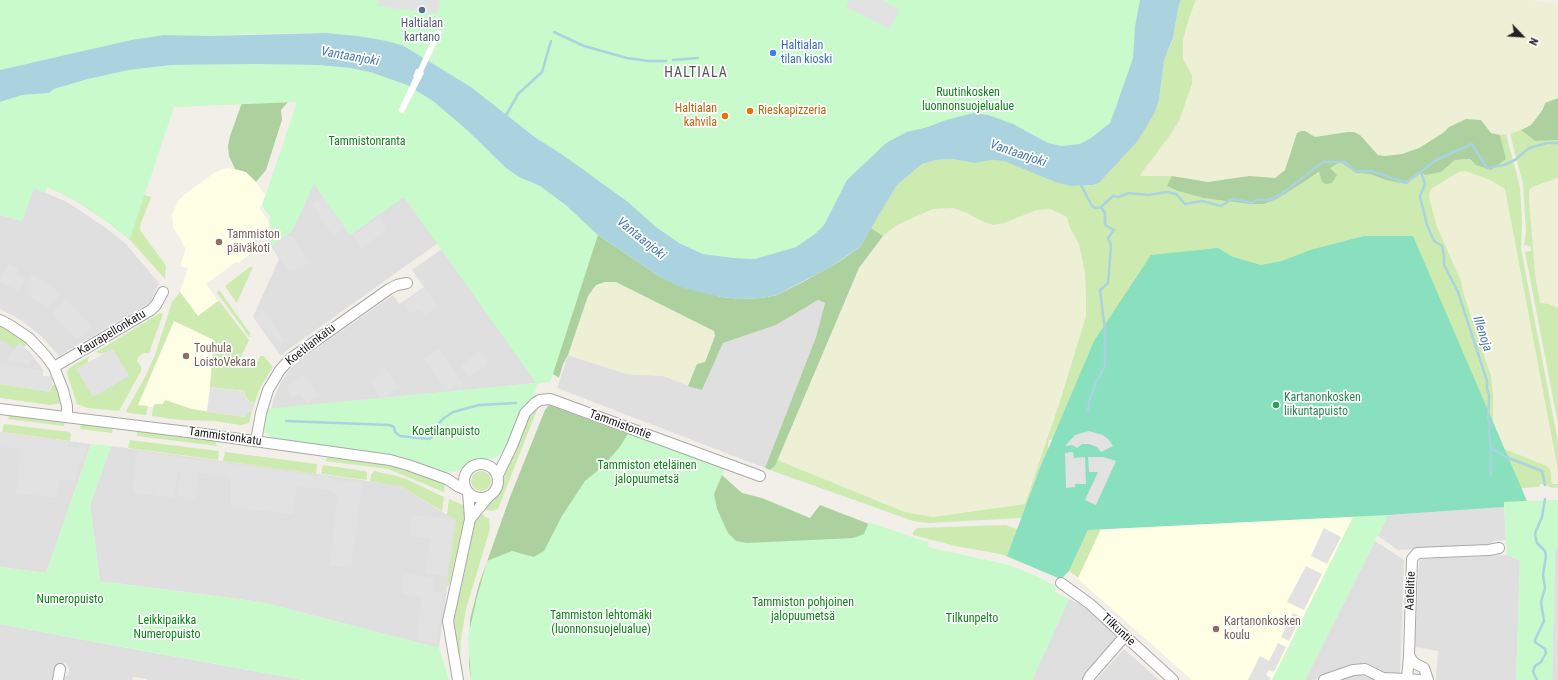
<!DOCTYPE html>
<meta charset="utf-8">
<style>
body{margin:0}
#map{position:relative;width:1558px;height:680px;overflow:hidden;background:#f2efe9;font-family:"Roboto Condensed",sans-serif}
canvas{display:block}
.north{position:absolute;left:1502px;top:16px;width:40px;height:40px;-webkit-text-stroke:3px #fff;paint-order:stroke;rotate:115deg;font-size:11px;font-weight:700;line-height:16px;text-align:center;color:#222}
.north::after{content:'';display:block;margin:auto;width:14px;height:18px;background:#222;clip-path:polygon(50% 0,100% 100%,50% 72%,0 100%)}
</style>
<div id="map">
<canvas width="1558" height="680"></canvas>
<div class="north">N</div>
</div>
<script>
const c = document.querySelector('canvas').getContext('2d');
c.lineJoin = 'round';
function fill(path, color) {
  c.fillStyle = color;
  c.fill(path, 'evenodd');
}
function toPath(rows) {
  const path = new Path2D();
  for (const r of rows) {
    if (r.length === 3) {
      path.moveTo(r[0] + r[2], r[1]);
      path.arc(r[0], r[1], r[2], 0, 2 * Math.PI);
      continue;
    }
    path.moveTo(r[0], r[1]);
    for (let i = 2; i < r.length; i += 2) path.lineTo(r[i], r[i + 1]);
  }
  return path;
}
function trace(path, color, width, dash) {
  c.strokeStyle = color;
  c.lineWidth = width;
  c.lineCap = dash ? 'butt' : 'round';
  c.setLineDash(dash || []);
  c.stroke(path);
}
function label(font, color, halo, rows, align = 'center') {
  c.font = font + ' "Roboto Condensed",sans-serif';
  c.lineWidth = 3.5;
  c.setLineDash([]);
  c.textBaseline = 'middle';
  c.strokeStyle = halo;
  c.fillStyle = color;
  for (const [text, x, y, turn = 0] of rows) {
    c.save();
    c.translate(x, y);
    c.rotate((+turn || 0) * Math.PI / 180);
    c.textAlign = isNaN(turn) ? turn : align;
    if (halo) c.strokeText(text, 0, 0);
    c.fillText(text, 0, 0);
    c.restore();
  }
}
fill(toPath([
 [314,183,350,235,404,196,438,243,289,349,281,356,253,317,279,259,271,246,292,231],
 [34,188,67,202,106,228,125,243,159,283,151,302,59,356,41,336,21,320,0,309,0,215,22,221],
 [442,249,537,383,271,409,275,395,281,382,290,369,301,359,393,295,399,304,424,287,412,270],
 [818,300,825,303,816,337,765,468,557,388,568,355,627,374,664,376,702,390,723,343,776,325],
 [0,330,30,352,43,370,43,376,52,377,52,385,0,384],
 [0,432,91,444,46,573,0,567],
 [111,446,391,484,400,486,456,520,439,648,261,602,100,581,90,505],
 [1504,507,1506,540,1493,541,1489,546,1398,550,1378,536,1388,515],
 [1375,541,1404,560,1400,674,1385,674,1371,665,1349,666,1314,680,1305,680],
 [1555,550,1558,550,1558,680,1552,680],
 [1507,555,1520,561,1516,680,1436,680,1438,651,1415,647,1419,563,1421,559],
 [1069,599,1089,608,1119,637,1084,680,1032,680],
 [0,624,144,651,303,680,147,680,147,679,133,677,132,680,62,680,63,678,68,675,69,670,68,666,65,663,59,664,55,680,0,680],
 [1124,649,1159,680,1096,680],
 [1350,675,1372,675,1382,680,1339,680]
]), '#e0dfdf');
fill(toPath([
 [229,168,246,172,256,182,265,195,262,206,259,208,268,220,269,227,254,239,259,247,238,263,236,262,206,284,218,301,198,316,180,292,188,268,180,266,186,249,173,227,172,215,178,201,185,194,214,173,223,169],
 [174,321,214,340,210,387,258,392,251,415,244,419,137,405],
 [1354,515,1272,680,1192,680,1069,571,1088,530]
]), '#ffffe5');
fill(toPath([
 [1196,0,1530,0,1558,4,1558,98,1545,103,1543,109,1531,125,1513,134,1500,135,1491,133,1481,120,1466,119,1449,127,1443,133,1419,148,1402,154,1385,156,1378,155,1367,143,1347,132,1314,137,1305,131,1290,153,1285,170,1275,178,1208,182,1172,176,1143,177,1140,176,1143,171,1168,138,1179,121,1192,84,1188,67,1183,59,1183,40,1190,15],
 [1465,171,1490,180,1505,189,1558,471,1558,484,1552,484,1550,469,1497,445,1493,441,1493,394,1464,295,1461,281,1437,227,1430,201,1429,194,1431,189,1459,172],
 [1558,178,1558,308,1549,304,1540,303,1535,274,1529,199,1529,190,1532,187],
 [953,208,967,213,984,222,1016,218,1037,210,1050,209,1067,217,1070,228,1079,244,1085,273,1086,298,1086,316,1060,401,1025,504,933,517,905,512,777,460,859,268,883,236,897,225,933,209],
 [605,282,616,282,714,331,715,336,705,362,697,364,688,386,664,376,627,374,568,355,588,296,596,285]
]), '#eef0d5');
fill(toPath([
 [1181,0,1196,0,1190,15,1183,40,1183,59,1192,75,1192,84,1179,121,1168,138,1143,171,1140,176,1172,176,1168,186,1178,191,1203,198,1249,204,1264,204,1277,199,1298,184,1340,162,1356,173,1370,174,1386,180,1421,173,1441,172,1455,160,1470,159,1476,165,1506,159,1500,135,1506,134,1520,187,1522,221,1521,249,1558,442,1558,471,1505,189,1490,180,1465,171,1459,172,1431,189,1429,194,1430,201,1437,227,1461,281,1464,295,1491,376,1493,394,1493,441,1497,446,1547,466,1550,469,1552,484,1558,484,1558,487,1553,488,1549,487,1547,485,1540,484,1539,487,1537,487,1506,489,1062,439,1049,440,1048,446,1050,491,1080,515,928,523,913,521,770,470,775,466,777,460,905,512,933,517,1025,504,1060,401,1086,316,1086,298,1085,273,1079,244,1070,228,1067,217,1050,209,1037,210,1004,223,994,225,984,222,967,213,953,208,933,209,897,225,883,236,871,228,897,185,922,164,936,160,952,159,975,163,991,160,1005,161,1055,182,1081,186,1094,185,1099,183,1137,142,1159,100,1164,60,1173,39,1179,4],
 [1521,130,1535,141,1558,140,1558,178,1532,187,1529,190,1529,199,1535,274,1540,303,1549,304,1558,308,1558,424,1525,252,1531,251,1531,247,1529,246,1524,245,1526,232,1523,184,1510,134],
 [86,179,151,197,141,223,140,230,164,263,166,266,165,279,130,240,108,222,73,199,46,186],
 [250,267,253,267,237,302,236,302,225,286],
 [219,290,250,333,250,338,217,293],
 [180,292,198,316,218,301,220,302,249,340,240,359,256,366,260,356,264,356,272,366,272,368,258,392,255,403,250,402,246,398,244,391,210,387,214,340,174,321,138,405,148,406,146,415,128,413,126,411,145,377,155,355,172,302],
 [160,313,163,314,149,353,144,353,139,356,137,361,141,366,141,371,119,411,87,408,77,404,67,374,69,368,89,356,88,362,77,369,113,349,102,354,96,352],
 [0,324,28,343,24,347,19,343,15,349,0,339],
 [0,384,50,392,52,385,59,386,63,403,50,405,0,398],
 [165,400,192,409,245,417,248,412,252,412,249,423,241,425,214,421,180,420,152,416,153,407,155,404,163,404],
 [539,405,498,509,492,511,481,509,498,495,500,491,503,481,503,470,528,417,532,412],
 [11,414,65,421,64,426,7,419],
 [81,423,113,429,112,433,80,429],
 [4,424,69,432,71,434,70,441,2,432],
 [137,431,165,434,215,441,217,446,137,436],
 [130,440,219,451,218,460,128,448],
 [225,452,317,464,316,474,223,461],
 [329,455,385,462,445,483,444,492,388,469,325,461],
 [323,465,365,471,367,473,367,480,321,474],
 [374,471,393,475,406,479,444,497,442,511,400,486,370,481,371,475],
 [481,481,10],
 [449,499,463,505,464,511,464,520,449,585,447,585,456,520,447,515],
 [1328,509,1324,517,1101,529,1078,578,1069,571,1088,530],
 [479,512,489,519,490,529,466,609,461,639,460,660,454,628,454,616,475,521],
 [1006,525,1022,531,1050,574,1000,554,955,546,913,535,913,532,917,528]
]), '#cdebb0');
fill(toPath([
 [296,93,281,110,282,120,266,170,256,182,246,172,235,169,229,156,228,146,230,136,244,97],
 [1558,98,1558,140,1535,141,1521,130,1531,125,1535,120,1543,109,1545,103],
 [1466,119,1481,120,1491,133,1500,135,1506,159,1491,170,1476,165,1470,159,1455,160,1441,172,1426,175,1421,173,1406,184,1386,180,1370,174,1356,173,1340,162,1330,168,1337,175,1332,183,1326,184,1322,182,1319,172,1277,199,1264,204,1249,204,1203,198,1178,191,1167,186,1172,176,1208,182,1249,176,1275,178,1285,170,1297,133,1301,131,1305,131,1315,137,1347,132,1354,132,1360,135,1378,155,1385,156,1402,154,1419,148,1443,133,1449,127],
 [567,206,598,235,660,277,721,297,741,299,761,298,777,295,801,283,840,261,860,247,871,228,883,236,859,268,775,466,770,470,765,468,816,337,825,303,818,300,776,325,723,343,702,390,688,386,697,364,705,362,715,336,714,331,616,282,605,282,596,285,588,296,568,355,563,364,559,378,550,372],
 [549,405,717,467,723,476,742,493,762,498,810,518,820,505,926,546,906,626,863,680,471,680,469,666,470,619,479,584,510,497,545,410]
]), '#add19e');
fill(toPath([
 [0,0,1165,0,1100,156,886,143,847,180,824,225,815,234,796,247,755,259,734,258,703,254,679,243,656,227,560,153,536,138,471,87,404,46,358,36,326,33,250,34,131,40,0,70],
 [255,64,318,65,350,68,370,72,409,86,433,101,467,130,506,168,519,177,540,186,567,206,598,235,551,380,550,382,537,384,534,396,527,403,523,408,509,443,503,452,497,457,487,459,476,460,458,471,445,472,401,457,308,444,271,437,265,433,263,428,265,409,536,383,404,197,350,235,314,184,292,231,271,246,270,216,262,206,297,102,174,107,130,239,90,209,69,197,47,187,45,193,34,188,22,221,0,215,0,102,22,95,49,93,54,89,88,79,129,70,171,65],
 [632,427,728,461,714,494,717,509,728,533,736,541,747,543,853,538,864,534,869,522,929,543,928,547,1009,565,1034,575,1055,586,1055,592,1058,594,1069,599,1032,680,471,680,468,637,477,597,487,561,512,551,534,557,544,551,562,516,585,481,602,467,619,448],
 [91,444,111,446,90,505,100,581,261,602,439,648,449,680,303,680,0,624,0,567,46,573],
 [1558,500,1558,550,1555,550,1552,680,1516,680,1520,561,1507,555,1504,502],
 [1354,515,1388,515,1305,680,1272,680]
]), '#c8facc');
fill(toPath([
 [1364,236,1413,236,1527,501,1504,502,1504,507,1388,515,1088,530,1069,571,1063,577,1058,578,1007,556,1040,468,1094,341,1151,255,1218,248,1233,257,1261,265,1282,261,1310,250]
]), '#88e0be');
fill(toPath([
 [379,0,440,0,437,14,378,6],
 [850,0,882,0,900,10,889,29,846,7],
 [323,197,344,228,333,236,312,204],
 [379,217,387,230,361,248,353,235],
 [291,234,310,262,300,269,298,267,290,272,272,246],
 [8,264,19,268,16,275,25,279,19,291,0,282],
 [31,274,61,293,47,308,26,294,29,290,27,288],
 [425,288,438,306,424,315,419,309,411,314,403,303],
 [65,298,92,327,77,340,52,314],
 [263,310,285,341,280,344,268,328,264,331,254,317],
 [19,343,34,358,28,364,8,361,7,358],
 [438,348,463,384,460,387,457,384,447,391,424,359],
 [113,349,129,376,93,397,76,369],
 [480,351,488,363,469,378,460,366],
 [0,365,43,370,43,376,52,377,50,392,0,384],
 [384,366,399,388,381,399,370,381,380,375,378,371],
 [304,375,318,396,307,404,300,393,293,398,286,388],
 [210,387,244,391,246,398,250,402,255,403,252,412,248,412,246,417,207,412],
 [1089,431,1103,435,1109,440,1113,446,1101,452,1097,447,1089,444,1082,444,1077,448,1072,445,1065,446,1075,435],
 [0,433,68,442,67,447,72,447,78,448,79,443,88,444,84,463,78,462,76,481,60,479,57,498,16,493,21,449,0,447],
 [139,451,332,478,341,481,362,484,351,568,330,565,337,496,328,490,297,486,293,514,231,507,231,477,198,473,195,500,177,496,180,471,178,470,174,498,154,495,157,467,153,495,133,493,135,461],
 [1073,452,1074,458,1085,457,1086,484,1075,484,1075,487,1066,488,1065,453],
 [1088,457,1103,457,1116,461,1096,505,1085,500,1098,472,1089,472],
 [412,515,454,520,447,576,426,574,430,538,410,536],
 [1324,528,1341,537,1327,564,1311,556],
 [1306,566,1322,574,1304,610,1287,602],
 [404,574,435,578,433,591,443,592,437,643,416,641,422,597,402,594],
 [1293,613,1301,617,1289,641,1281,637],
 [1278,643,1286,647,1274,672,1269,670,1266,675,1271,678,1270,680,1248,680,1260,656,1269,661]
]), '#e2e2e2');
fill(toPath([
 [1140,0,1181,0,1179,4,1173,38,1164,60,1159,100,1154,114,1137,142,1099,183,1094,185,1071,186,1055,182,1004,161,991,160,975,163,952,159,936,160,922,164,897,185,860,247,830,267,777,295,761,298,741,299,721,297,683,288,660,277,598,235,567,206,540,186,519,177,506,168,467,130,433,101,407,85,370,72,350,68,318,65,255,64,171,65,129,70,88,79,54,89,49,93,22,95,0,102,0,70,131,40,164,35,208,36,326,33,358,36,387,41,404,46,471,87,536,138,560,153,628,202,656,227,679,243,703,254,734,258,755,259,796,247,815,234,824,225,847,180,886,143,907,132,928,127,946,120,973,113,988,115,1013,124,1048,143,1062,146,1080,144,1091,138,1110,123,1116,107,1133,58,1135,27]
]), '#aad3df');
fill(toPath([
 [437,29,442,32,423,72,424,73,403,114,398,111,414,77,413,77,416,69,418,69]
]), '#fff');
trace(toPath([
 [554,32,584,46,627,58,648,61,666,61],
 [673,60,698,58],
 [506,115,516,98,517,95,542,72,551,41],
 [1421,172,1425,184,1420,196,1427,225,1434,241,1442,246,1444,256,1444,265,1458,292,1487,381,1487,389,1489,395,1488,418,1490,424,1489,433,1491,448,1506,457,1542,471,1545,485],
 [1080,183,1092,206,1096,208,1101,207,1113,196,1118,197,1129,193,1148,195,1167,192,1176,194,1185,204,1202,201,1221,206,1230,200,1234,199,1248,202,1252,203,1257,200,1268,200,1280,195,1323,162,1344,162,1355,171,1372,171,1406,183,1436,160,1472,144,1487,168,1504,165,1515,160,1529,148,1547,143,1558,143],
 [1088,411,1089,402,1095,385,1105,366,1105,330,1100,290,1108,283,1111,245,1108,238,1114,230,1105,225,1105,213,1101,207],
 [286,421,389,425,394,427,395,432,400,436,429,439,432,437,438,424,444,418,453,412,479,405,516,403],
 [1491,476,1491,449],
 [1537,680,1533,672,1535,666,1541,662,1546,653,1545,649,1535,642,1535,640,1544,621,1541,602,1545,588,1543,575,1546,556,1545,551,1537,543,1535,535,1536,531,1542,517,1545,499]
]), '#aad3df', 2.5);
const minor = toPath([
 [0,320,8,324,29,338,45,355,54,367,63,390,67,406,67,417],
 [54,367,151,310,156,305,163,292],
 [0,409,204,434,390,460,408,465,447,479,459,487,466,490],
 [256,441,261,413,268,390,280,370,290,359,389,289,397,285,407,283],
 [481,481,17],
 [498,475,512,446,525,413,535,403,540,400,550,399,760,476],
 [470,519,488,497],
 [1061,583,1090,604,1173,680],
 [1407,679,1420,680],
 [58,680,60,669],
 [458,680,448,621,470,519,468,492],
 [1088,680,1090,676,1124,637],
 [1324,680,1353,670,1365,669,1383,678,1407,679,1409,656],
 [1428,680,1424,668,1414,663,1409,656,1412,559,1417,553,1489,550,1499,548]
]);
trace(minor, '#a9a9a9', 12);
trace(minor, '#fff', 10);
for (const [x, y, r, color] of [
 [422,10,4,"#5c6f8a"],
 [773,53,4,"#3f7fe0"],
 [750,111,4,"#e8710a"],
 [725,116,4,"#e8710a"],
 [219,242,4,"#8d6e63"],
 [186,356,4,"#8d6e63"],
 [1276,405,4,"#2e9e5b"],
 [1216,629,4,"#8d6e63"]
]) {
  const dot = new Path2D();
  dot.arc(x, y, r, 0, 2 * Math.PI);
  c.fillStyle = color;
  c.fill(dot);
  trace(dot, '#fff', 1.5);
}
label('12px', '#4e5e75', '#fff', [
 ["Haltialan",422,24],
 ["kartano",422,38]
]);
label('12px', '#366cbe', '#fff', [
 ["Haltialan",781,46],
 ["tilan kioski",781,60]
], 'left');
label('12px', '#0c8416', '#fff', [
 ["Ruutinkosken",968,93],
 ["luonnonsuojelualue",968,107],
 ["Tammistonranta",367,142],
 ["Koetilanpuisto",446,432],
 ["Tammiston eteläinen",647,466],
 ["jalopuumetsä",647,480],
 ["Numeropuisto",70,600],
 ["Tammiston pohjoinen",803,603],
 ["jalopuumetsä",803,617],
 ["Tammiston lehtomäki",601,616],
 ["(luonnonsuojelualue)",601,630],
 ["Tilkunpelto",972,619],
 ["Leikkipaikka",167,621],
 ["Numeropuisto",167,635]
]);
label('12px', '#c56008', '#fff', [
 ["Haltialan",717,109],
 ["kahvila",717,123],
 ["Rieskapizzeria",758,111,"left"]
], 'right');
label('12px', '#785e54', '#fff', [
 ["Tammiston",227,235],
 ["päiväkoti",227,249],
 ["Touhula",194,349],
 ["LoistoVekara",194,363],
 ["Kartanonkosken",1224,622],
 ["koulu",1224,636]
], 'left');
label('12px', '#222', '#fff', [
 ["Kaurapellonkatu",112,333,-31],
 ["Koetilankatu",311,345,-38],
 ["Tammistontie",620,425,20],
 ["Tammistonkatu",225,437,8],
 ["Aatelitie",1411,591,-88],
 ["Tilkuntie",1118,630,43]
]);
label('12px', '#27864d', '#fff', [
 ["Kartanonkosken",1284,398],
 ["liikuntapuisto",1284,412]
], 'left');
label('italic 13px', '#4a7aab', '#fff', [
 ["Vantaanjoki",350,57,10],
 ["Vantaanjoki",1018,154,19],
 ["Vantaanjoki",641,239,39],
 ["Illenoja",1482,334,72]
]);
c.letterSpacing = '1px';
label('14px', '#555', '#fff', [
 ["HALTIALA",696,73]
]);
c.letterSpacing = '0px';
</script>
